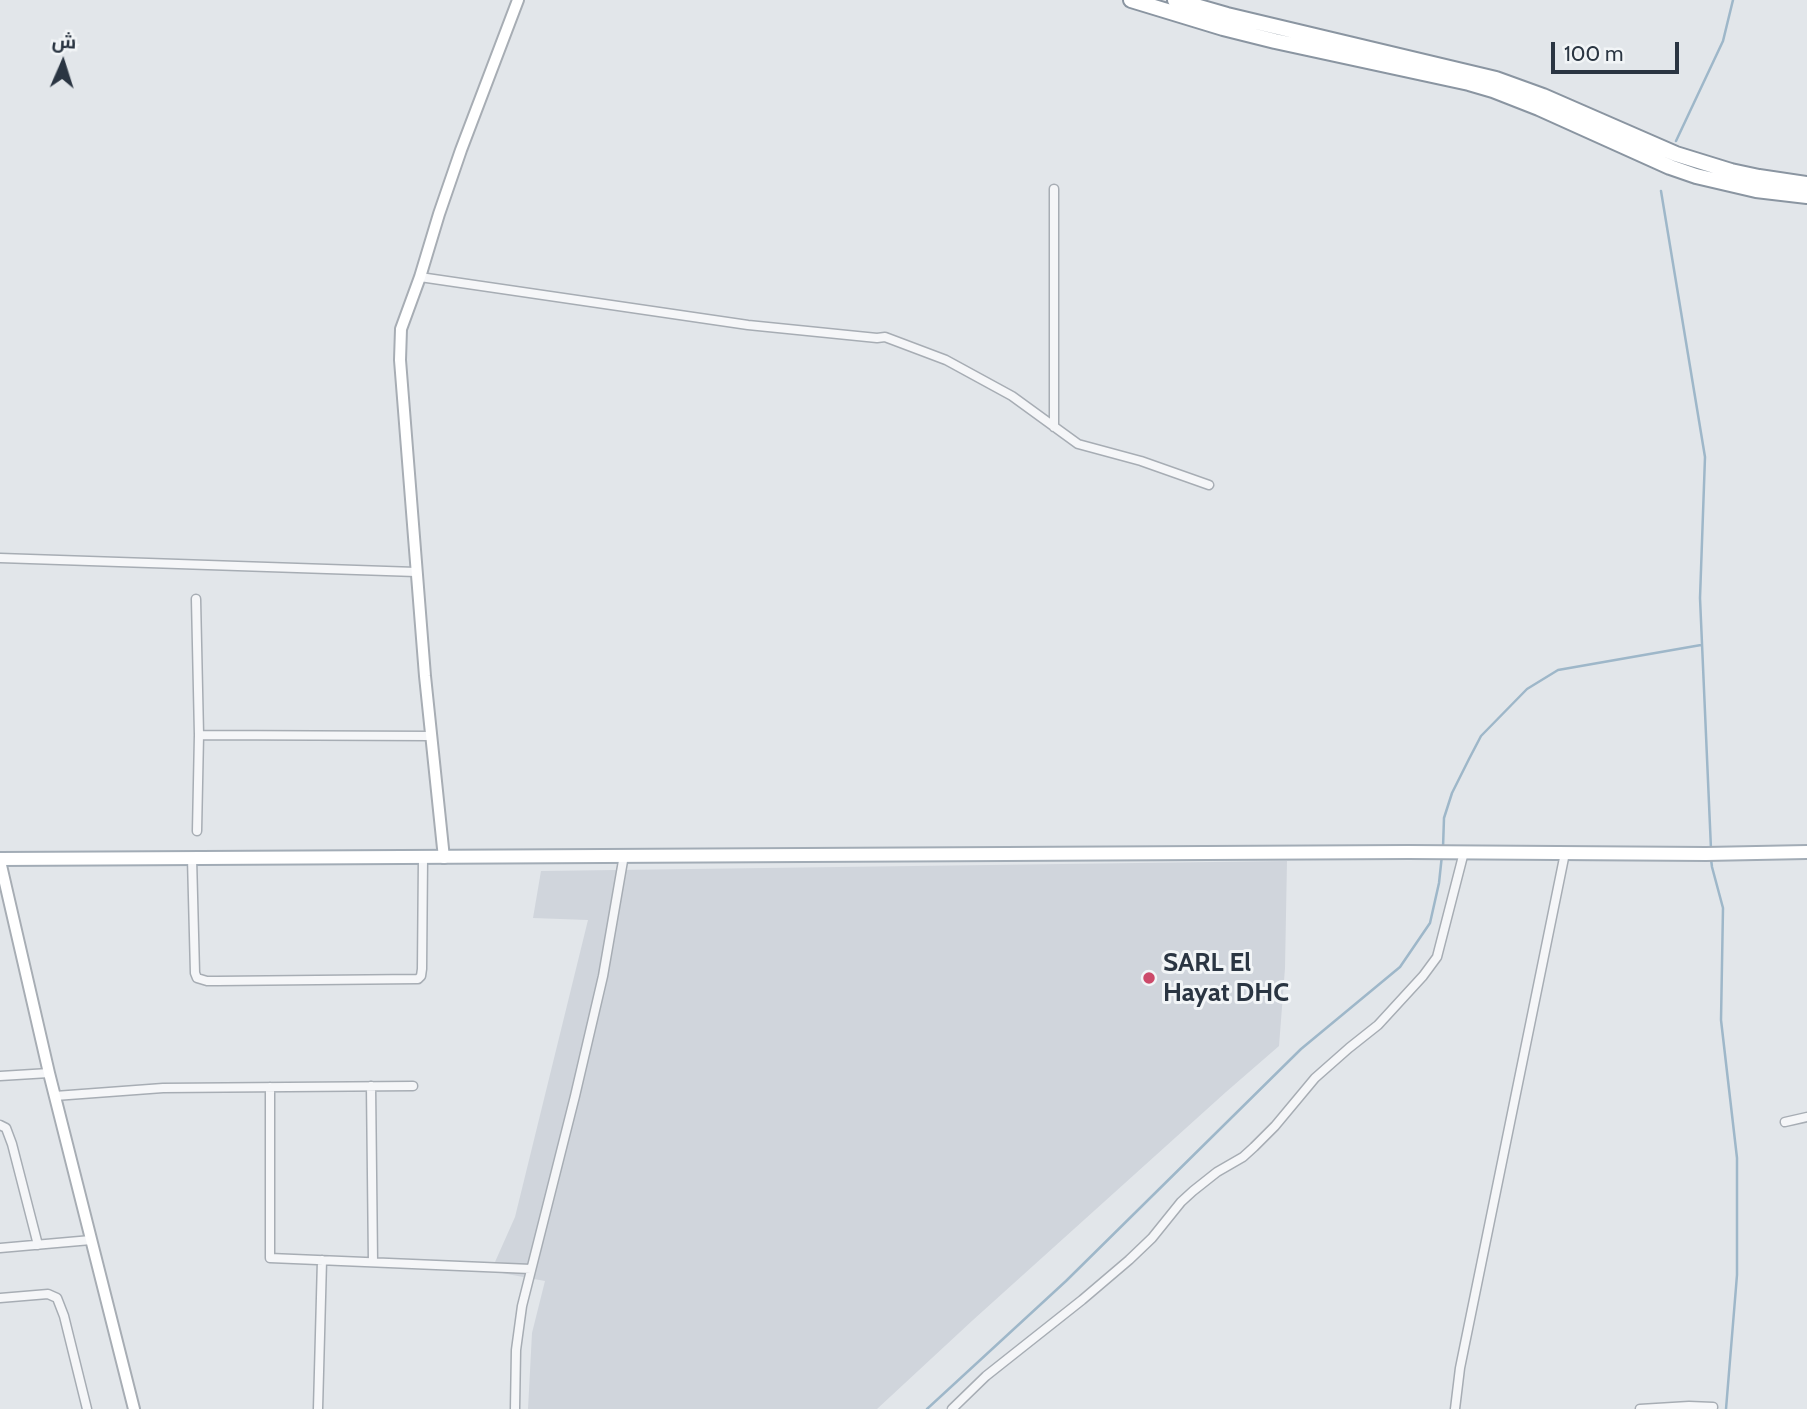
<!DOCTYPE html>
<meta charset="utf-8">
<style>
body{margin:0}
#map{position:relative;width:1807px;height:1409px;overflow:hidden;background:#e2e6ea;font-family:Cabin,Cairo,sans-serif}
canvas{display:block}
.north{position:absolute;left:28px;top:28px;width:70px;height:70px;-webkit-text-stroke:5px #f2f5f7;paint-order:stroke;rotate:3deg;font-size:19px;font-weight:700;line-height:28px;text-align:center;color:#2a3542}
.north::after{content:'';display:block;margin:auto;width:24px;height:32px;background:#2a3542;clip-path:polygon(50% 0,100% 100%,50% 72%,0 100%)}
.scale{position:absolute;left:1551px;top:42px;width:128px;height:32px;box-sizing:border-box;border:4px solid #2a3542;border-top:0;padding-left:9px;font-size:21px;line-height:24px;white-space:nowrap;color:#2a3542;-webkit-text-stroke:5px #f2f5f7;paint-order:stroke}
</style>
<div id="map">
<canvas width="1807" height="1409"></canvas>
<div class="north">ش</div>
<div class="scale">100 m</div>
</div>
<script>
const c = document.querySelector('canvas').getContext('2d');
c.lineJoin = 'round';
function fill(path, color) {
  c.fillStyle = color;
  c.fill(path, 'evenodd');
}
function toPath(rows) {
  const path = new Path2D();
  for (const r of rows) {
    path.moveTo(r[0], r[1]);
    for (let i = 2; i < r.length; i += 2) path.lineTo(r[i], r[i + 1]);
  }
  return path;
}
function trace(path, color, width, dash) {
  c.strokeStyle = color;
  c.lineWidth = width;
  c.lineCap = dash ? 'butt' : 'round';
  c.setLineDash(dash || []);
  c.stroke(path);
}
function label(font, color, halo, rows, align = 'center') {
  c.font = font + ' Cabin,sans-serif';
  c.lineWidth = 6;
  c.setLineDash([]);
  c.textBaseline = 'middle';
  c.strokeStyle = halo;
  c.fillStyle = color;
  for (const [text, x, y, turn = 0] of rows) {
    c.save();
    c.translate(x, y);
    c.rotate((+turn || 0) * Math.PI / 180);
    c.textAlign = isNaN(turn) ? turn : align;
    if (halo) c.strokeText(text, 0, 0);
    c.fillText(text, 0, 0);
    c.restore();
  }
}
fill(toPath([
 [1287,861,1285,968,1279,1046,1226,1092,973,1320,877,1409,528,1409,532,1333,545,1281,491,1271,515,1217,588,920,533,918,541,871]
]), '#d0d5dc');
trace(toPath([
 [1676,141,1723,41,1733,0],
 [1661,191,1705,457,1700,598,1711,849],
 [1443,848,1444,818,1452,793,1469,759,1481,736,1527,689,1558,670,1701,645],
 [1711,859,1712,867,1723,908,1721,1020,1737,1158,1737,1275,1726,1409],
 [927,1409,1066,1281,1301,1049,1400,967,1430,923,1439,883,1442,855]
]), '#9eb7c9', 2.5);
const street = toPath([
 [420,277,748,325,877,338,885,337,946,360,1012,396,1078,444,1141,461,1209,485],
 [1054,427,1054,189],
 [0,558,416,572],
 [196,599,199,735,197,831],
 [199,735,431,736],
 [192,858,195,973,197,978,207,981,217,981,418,979,421,976,422,969,423,858],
 [0,1076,49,1073],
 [371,1086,373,1262],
 [270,1087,270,1258,531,1269],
 [55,1096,163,1088,413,1086],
 [1785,1122,1807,1117],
 [0,1125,6,1128,12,1144,38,1245],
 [0,1248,91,1240],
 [0,1298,48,1294,57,1298,64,1316,87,1409],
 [318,1409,322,1260],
 [515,1409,516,1350,522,1306,575,1096,603,976,624,855],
 [952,1409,986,1376,1082,1300,1129,1260,1152,1238,1181,1202,1193,1191,1217,1172,1243,1157,1254,1147,1275,1126,1315,1078,1349,1048,1378,1025,1423,976,1437,957,1464,852],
 [1455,1409,1460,1368,1565,853],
 [1640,1409,1689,1406,1713,1407]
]);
const secondary = toPath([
 [444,858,425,676,400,360,401,329,420,277,439,214,461,150,518,0],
 [0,861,49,1073,134,1409]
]);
const primary = toPath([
 [0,859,1408,852,1706,854,1807,852]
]);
const highway = toPath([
 [1131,0,1223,28,1275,41,1469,83,1493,90,1539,108,1670,167,1696,176,1756,190,1807,196],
 [1175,0,1227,15,1496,79,1543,96,1676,154,1731,171,1759,177,1807,184]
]);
trace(street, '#a7adb4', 11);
trace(secondary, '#a7adb4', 14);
trace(primary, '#a2acb6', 16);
trace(highway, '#8a95a1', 18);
trace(street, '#f5f6f8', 8);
trace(secondary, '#fff', 10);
trace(primary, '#fff', 12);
trace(highway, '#fff', 14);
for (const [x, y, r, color] of [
 [1149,978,7,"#cc4a6a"]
]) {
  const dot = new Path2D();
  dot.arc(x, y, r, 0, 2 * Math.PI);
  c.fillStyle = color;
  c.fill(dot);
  trace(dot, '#f2f5f7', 2.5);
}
label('bold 26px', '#2a3542', '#f2f5f7', [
 ["SARL El",1163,963],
 ["Hayat DHC",1163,993]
], 'left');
</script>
